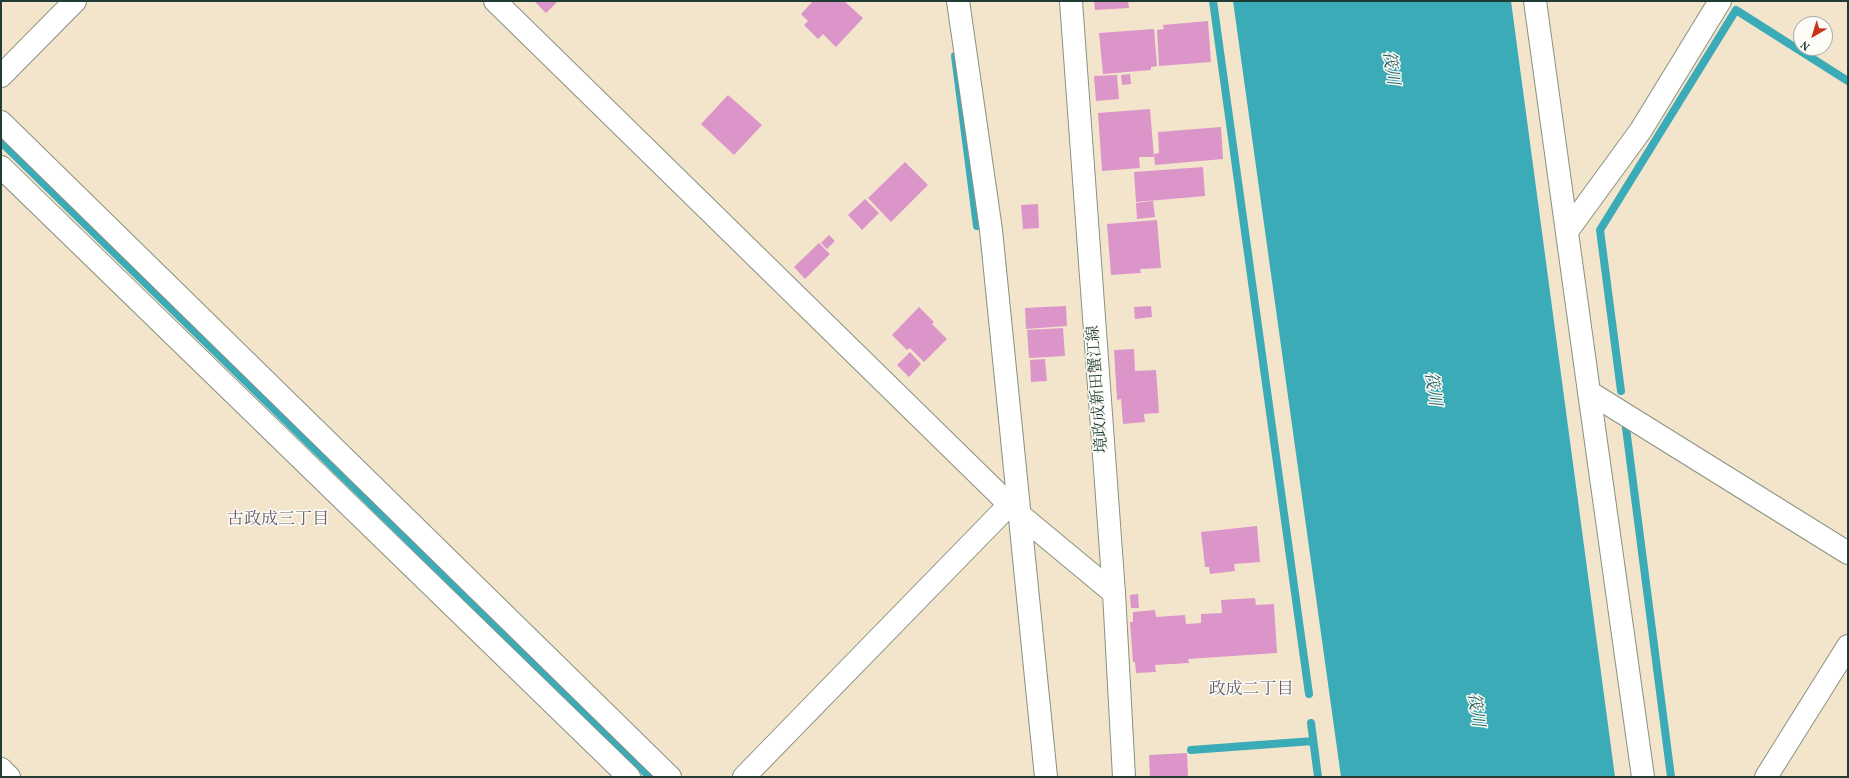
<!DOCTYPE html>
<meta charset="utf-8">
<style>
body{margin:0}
#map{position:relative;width:1849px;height:778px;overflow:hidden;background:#f3e5cb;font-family:Vollkorn,serif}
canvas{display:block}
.frame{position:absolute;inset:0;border:2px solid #1f3d34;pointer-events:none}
.north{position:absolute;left:1793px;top:16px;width:40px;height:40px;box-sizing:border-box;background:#fdfcf7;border:1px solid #a4b0a9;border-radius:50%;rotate:218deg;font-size:11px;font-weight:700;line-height:16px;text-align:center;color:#1f3d34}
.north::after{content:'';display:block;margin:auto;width:14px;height:18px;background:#c8321e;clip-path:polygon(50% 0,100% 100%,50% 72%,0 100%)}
</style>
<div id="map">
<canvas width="1849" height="778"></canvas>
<div class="frame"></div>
<div class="north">N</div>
</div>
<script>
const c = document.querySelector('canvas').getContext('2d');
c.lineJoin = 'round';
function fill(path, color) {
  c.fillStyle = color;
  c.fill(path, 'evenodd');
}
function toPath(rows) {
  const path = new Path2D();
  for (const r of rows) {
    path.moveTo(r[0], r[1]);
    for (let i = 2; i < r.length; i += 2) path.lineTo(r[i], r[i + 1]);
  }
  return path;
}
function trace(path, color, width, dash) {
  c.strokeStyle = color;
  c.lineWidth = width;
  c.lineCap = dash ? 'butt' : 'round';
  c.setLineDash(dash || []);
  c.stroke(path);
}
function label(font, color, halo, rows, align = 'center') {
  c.font = font + ' Vollkorn,"Noto Serif JP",serif';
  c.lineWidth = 3;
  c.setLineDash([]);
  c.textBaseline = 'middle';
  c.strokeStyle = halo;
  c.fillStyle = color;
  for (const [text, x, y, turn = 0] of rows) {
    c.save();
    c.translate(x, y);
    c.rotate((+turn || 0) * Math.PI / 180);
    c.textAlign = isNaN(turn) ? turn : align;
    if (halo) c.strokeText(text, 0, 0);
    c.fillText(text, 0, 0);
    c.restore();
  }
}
fill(toPath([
 [1233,1,1511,1,1615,777,1341,777]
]), '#3cabb8');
trace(toPath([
 [1213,1,1309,694],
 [955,56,977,226],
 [1,142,650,777],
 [1621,391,1600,230,1736,10,1848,81],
 [1626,428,1671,777],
 [1311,723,1318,777],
 [1191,750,1313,741]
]), '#3cabb8', 8);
fill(toPath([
 [534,1,558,1,546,13],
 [813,1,844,1,863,18,836,47,823,34,818,39,804,25,808,21,801,14],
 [1094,1,1128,1,1129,8,1095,10],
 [1208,21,1211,62,1159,66,1157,30,1164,29,1163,25],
 [1154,29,1157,66,1151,67,1151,70,1103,74,1099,33],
 [1130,74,1131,84,1122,85,1121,75],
 [1117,75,1119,99,1096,101,1094,76],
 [728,95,762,125,734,155,701,124],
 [1150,109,1154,157,1139,157,1140,168,1102,171,1098,113],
 [1221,127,1223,159,1155,165,1154,154,1159,153,1158,132],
 [905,162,928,185,891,222,868,198],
 [1203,167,1205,196,1136,202,1134,172],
 [865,199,879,213,862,230,848,215],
 [1153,201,1155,217,1137,219,1136,203],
 [1038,204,1039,228,1023,229,1021,205],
 [1157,220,1161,268,1140,269,1141,273,1111,275,1107,224],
 [829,235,835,241,827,249,821,243],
 [819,243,830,254,805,279,794,267],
 [1066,306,1067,326,1026,329,1025,308],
 [1151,306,1152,317,1135,319,1134,307],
 [919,307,934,322,932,324,947,339,924,362,910,348,907,350,892,335],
 [1063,328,1065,356,1029,358,1027,330],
 [1134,349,1135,371,1156,370,1159,413,1144,414,1145,422,1123,424,1121,399,1117,400,1114,350],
 [910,352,921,364,909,377,897,365],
 [1045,359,1047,381,1031,382,1030,360],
 [1257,526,1260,562,1234,564,1235,571,1210,574,1209,567,1205,567,1201,532],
 [1138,594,1139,608,1131,608,1130,595],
 [1255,598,1256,605,1274,604,1277,653,1188,659,1189,663,1155,665,1156,672,1136,673,1135,662,1133,662,1130,622,1133,622,1133,612,1155,610,1156,617,1185,615,1186,624,1201,623,1201,614,1222,613,1221,600],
 [1187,753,1188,777,1150,777,1149,755]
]), '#db95c9');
const minor = toPath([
 [495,1,1020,515,1114,593],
 [958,1,991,230,1046,777],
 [1535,1,1589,392,1848,553],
 [1,76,75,1],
 [1,122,670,777],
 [1,167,629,777],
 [1568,230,1641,130,1720,1],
 [1,769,9,777],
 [744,777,1009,505],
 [1766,777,1848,646]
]);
const tertiary = toPath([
 [1589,392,1643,777]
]);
const secondary = toPath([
 [1071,1,1114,593,1124,777]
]);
trace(minor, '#899180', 24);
trace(tertiary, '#899180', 24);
trace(secondary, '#899180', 24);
trace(minor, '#fff', 22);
trace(tertiary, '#fff', 22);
trace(secondary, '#fff', 22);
label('16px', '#1f3d34', '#fdfcf7', [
 ["境政成新田蟹江線",1099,389,-94]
]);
label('italic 17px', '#296462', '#fdfcf7', [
 ["筏川",1389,68,82],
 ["筏川",1431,389,82],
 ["筏川",1474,710,82]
]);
label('17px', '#615c68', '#fdfcf7', [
 ["古政成三丁目",278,521],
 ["政成二丁目",1251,691]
]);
</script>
